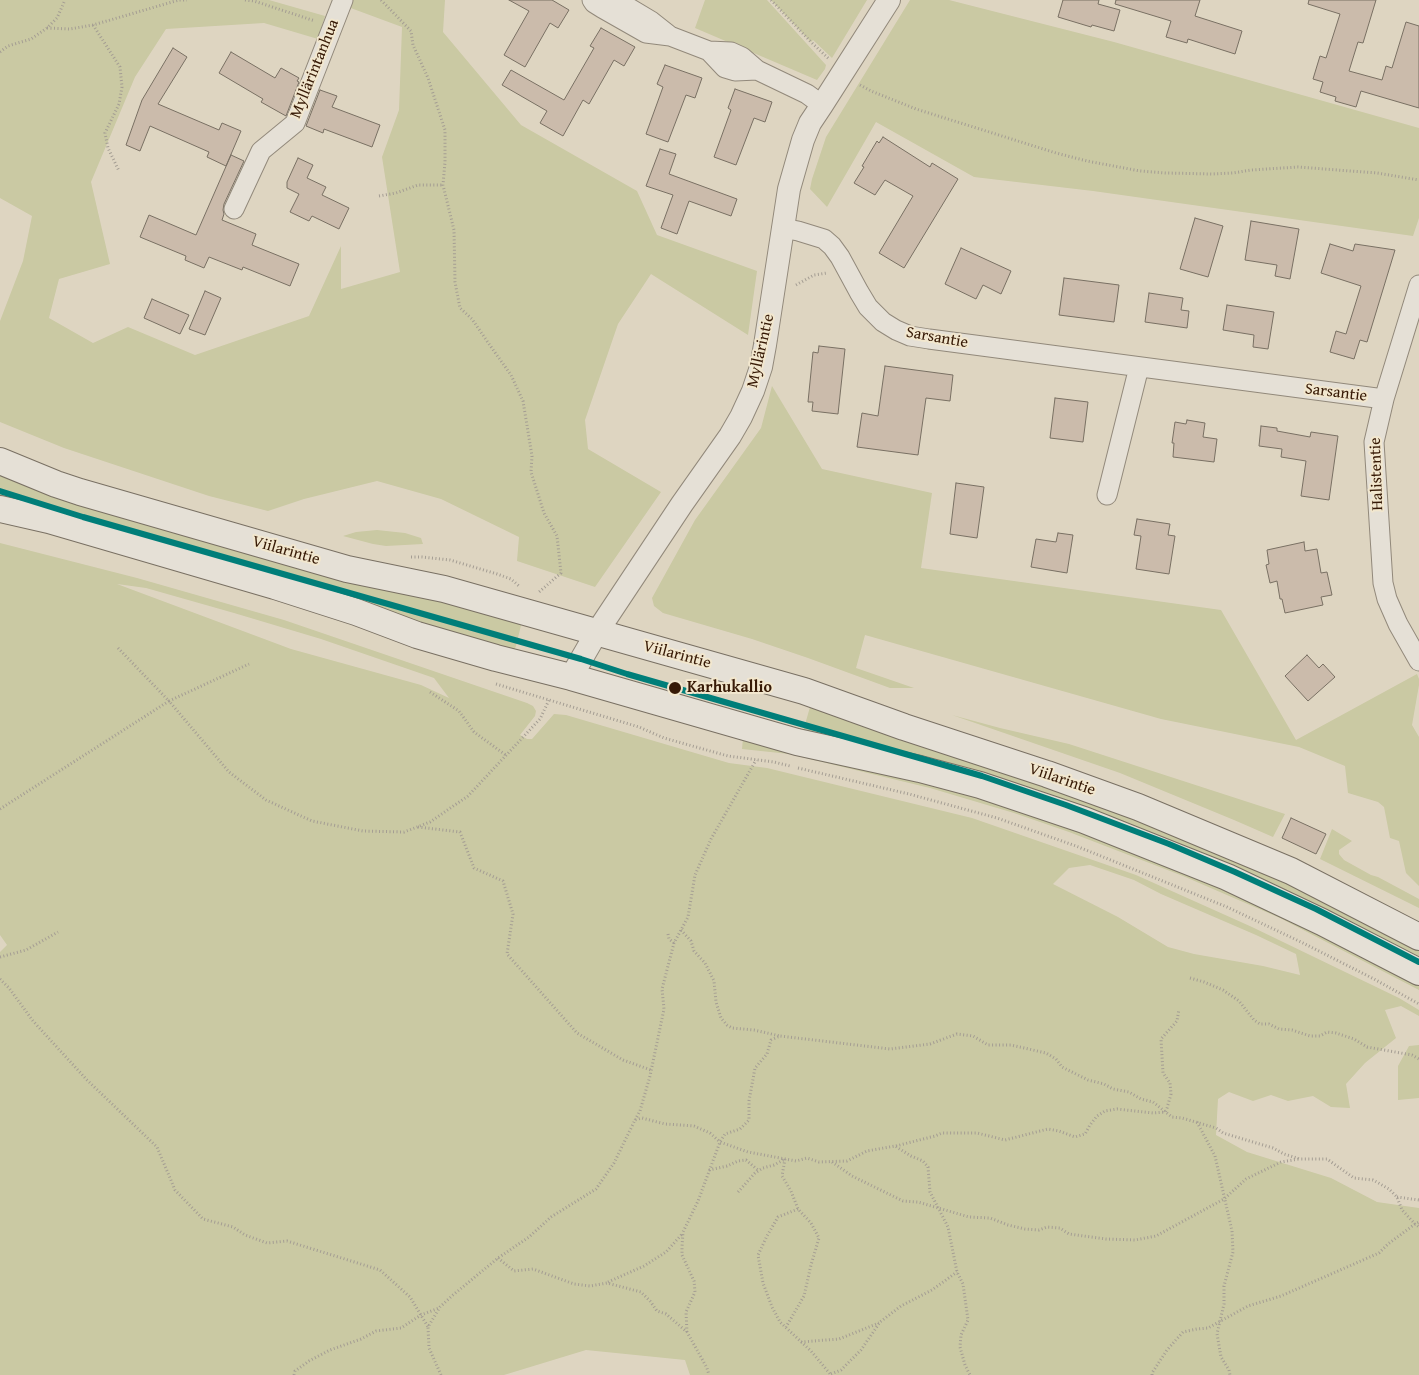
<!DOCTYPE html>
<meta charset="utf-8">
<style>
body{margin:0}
canvas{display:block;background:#ded5c1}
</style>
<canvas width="1419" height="1375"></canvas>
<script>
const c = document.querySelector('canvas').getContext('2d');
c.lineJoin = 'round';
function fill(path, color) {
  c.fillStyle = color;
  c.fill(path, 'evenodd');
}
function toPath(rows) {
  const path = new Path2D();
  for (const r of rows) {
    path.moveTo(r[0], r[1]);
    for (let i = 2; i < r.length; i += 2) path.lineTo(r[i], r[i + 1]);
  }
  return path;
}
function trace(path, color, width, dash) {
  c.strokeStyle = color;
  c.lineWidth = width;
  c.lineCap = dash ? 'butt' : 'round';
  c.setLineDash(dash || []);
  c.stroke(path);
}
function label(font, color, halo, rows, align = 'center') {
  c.font = font + ' "Gentium Book Plus",serif';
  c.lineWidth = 4;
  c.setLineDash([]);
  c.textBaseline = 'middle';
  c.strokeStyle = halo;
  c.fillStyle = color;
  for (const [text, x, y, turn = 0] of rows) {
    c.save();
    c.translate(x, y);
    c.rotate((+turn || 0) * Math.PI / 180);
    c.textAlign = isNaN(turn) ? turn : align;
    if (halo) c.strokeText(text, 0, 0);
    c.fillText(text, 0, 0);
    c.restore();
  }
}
fill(toPath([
 [0,0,269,0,325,16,318,39,264,23,166,29,135,77,91,182,110,264,59,279,49,318,93,343,128,327,195,355,309,316,341,246,341,289,400,272,382,157,399,110,402,27,348,7,351,0,445,0,443,32,521,125,637,191,657,235,757,271,748,335,651,274,618,324,585,420,588,449,661,492,595,587,517,561,519,537,441,499,377,481,304,499,268,511,209,496,64,448,0,422,0,321,23,261,32,216,0,198],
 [705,0,767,0,826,65,825,69,817,80,695,28],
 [771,0,867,0,832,58,813,40,811,42],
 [910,0,949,0,1114,42,1419,128,1419,218,1413,236,1093,191,974,177,876,122,827,207,810,189,812,179,826,137],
 [772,386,822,469,932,493,921,568,1221,610,1296,740,1417,674,1419,679,1419,685,1412,725,1419,737,1419,886,1406,873,1399,841,1390,838,1384,807,1378,802,1348,793,1345,766,1299,747,1161,719,865,635,856,668,914,688,890,688,808,658,752,639,663,613,654,606,652,598,695,520,761,428],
 [0,468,523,617,516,646,513,653,0,502],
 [377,530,405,533,421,538,423,544,386,546,373,544,343,536,356,532],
 [0,543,137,578,284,620,527,703,533,706,536,711,535,716,520,735,527,739,532,739,554,714,566,715,729,763,767,768,972,818,1136,875,1252,927,1399,998,1419,1010,1419,1016,1401,1006,1385,1010,1396,1038,1365,1063,1346,1084,1350,1108,1331,1107,1313,1096,1288,1101,1271,1095,1253,1101,1229,1092,1218,1099,1216,1135,1247,1152,1331,1178,1377,1202,1419,1208,1419,1375,690,1375,685,1360,586,1350,504,1375,0,1375,0,952,7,945,0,935],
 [117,584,146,588,234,613,321,639,434,678,449,698,421,685,291,649],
 [1090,865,1134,880,1161,894,1256,935,1296,954,1300,975,1263,966,1194,954,1168,947,1118,917,1053,884,1069,868],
 [812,700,1102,799,1419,942,1419,965,1322,915,802,735],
 [952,715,1000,728,1069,744,1285,814,1273,837,1234,820,1120,773],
 [743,738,931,779,1137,848,1419,979,1419,990,1280,918,1183,876,1069,832,1014,813,930,788,789,754,742,749],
 [1332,829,1352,841,1339,850,1339,854,1344,860,1371,875,1378,877,1419,899,1419,908,1320,859],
 [1419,1045,1419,1098,1398,1100,1398,1066,1409,1046]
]), '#cac9a3');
const building = toPath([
 [509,0,552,0,569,10,558,28,550,23,525,67,504,55,529,11,509,0],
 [1063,0,1099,0,1098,4,1120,10,1114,31,1092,25,1091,27,1058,17,1063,0],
 [1116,0,1200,0,1195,16,1242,31,1235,54,1188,39,1187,43,1166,37,1171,21,1115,4,1116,0],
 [1309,0,1376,0,1363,43,1358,42,1349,71,1382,80,1386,66,1392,68,1406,22,1419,26,1419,108,1361,91,1356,107,1335,101,1336,97,1320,92,1323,82,1313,79,1320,56,1326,58,1340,14,1308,4,1309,0],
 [601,28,635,47,624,66,614,60,589,104,583,100,563,136,540,123,547,111,502,85,511,70,564,100,594,48,590,46,601,28],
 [173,48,187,57,158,104,219,130,222,123,241,131,226,166,207,157,209,152,150,126,140,151,126,145,142,100,173,48],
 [231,52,275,78,281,68,299,78,297,81,299,82,286,116,261,102,263,99,219,73,231,52],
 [665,65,702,78,695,98,686,95,668,142,646,134,663,87,657,84,665,65],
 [735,89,772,102,765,122,754,118,736,165,714,157,731,110,728,108,735,89],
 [320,90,337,96,332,107,380,125,372,147,324,129,323,133,306,126,320,90],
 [883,137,930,167,932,163,958,179,904,268,879,253,913,196,885,180,875,195,854,183,864,167,862,166,877,141,879,143,883,137],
 [660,149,676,154,669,174,737,199,731,216,689,201,677,234,661,228,673,195,646,186,660,149],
 [231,155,244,161,224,204,223,210,224,214,222,220,256,234,252,245,299,264,290,286,243,267,242,270,209,257,204,268,185,260,186,256,140,237,149,215,196,235,231,155],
 [298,158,313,165,307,178,326,187,322,195,349,208,339,229,312,216,309,221,290,212,299,194,287,188,287,182,298,158],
 [1195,218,1223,226,1208,277,1180,269,1195,218],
 [1251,221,1299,229,1290,279,1275,276,1277,265,1245,260,1251,221],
 [1330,244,1353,251,1355,244,1395,250,1367,342,1360,340,1354,359,1330,352,1336,331,1346,334,1361,286,1321,273,1330,244],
 [961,248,1011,271,1001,294,983,285,976,299,945,284,961,248],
 [1064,278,1119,285,1114,322,1059,315,1064,278],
 [205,291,221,298,205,335,189,329,205,291],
 [1149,293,1183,298,1181,310,1189,311,1187,328,1145,322,1149,293],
 [152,299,189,315,180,334,144,318,152,299],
 [1227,305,1274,312,1268,349,1253,347,1254,335,1223,330,1227,305],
 [819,346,845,349,838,414,812,411,813,402,808,402,813,352,818,353,819,346],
 [885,366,953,375,950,401,926,398,918,455,857,447,862,413,878,416,885,366],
 [1055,398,1088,402,1083,442,1050,438,1055,398],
 [1187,420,1205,423,1203,437,1217,439,1214,462,1173,457,1174,443,1172,443,1175,422,1186,424,1187,420],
 [1261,426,1277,428,1277,431,1310,437,1311,432,1338,436,1329,500,1301,496,1306,461,1281,457,1282,449,1259,446,1261,426],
 [956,483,984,487,977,538,950,534,956,483],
 [1137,519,1170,524,1168,535,1175,536,1169,574,1136,569,1141,536,1134,535,1137,519],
 [1058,533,1073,535,1067,573,1031,567,1036,539,1056,542,1058,533],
 [1304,542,1305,551,1317,549,1321,573,1327,572,1332,595,1321,597,1323,605,1285,613,1282,599,1280,599,1277,581,1270,583,1266,565,1269,564,1267,550,1304,542],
 [1307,655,1319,668,1323,664,1335,677,1308,701,1285,676,1307,655],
 [1291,818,1326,834,1316,854,1282,838,1291,818]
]);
fill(building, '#cbbbab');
trace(building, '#797063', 1);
const minor = toPath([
 [592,0,594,3,602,8,646,33,670,36,709,51,725,68,735,71,757,70,807,94,822,105],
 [616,0,651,21,670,36],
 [709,51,731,52,742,57,757,70],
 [234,209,261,151,295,123,343,0],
 [782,228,798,231,824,239,832,246,840,257,859,292,868,307,883,322,896,330,910,336,929,339,1384,399],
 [1419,285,1384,399,1374,442,1383,583,1387,599,1398,624,1419,661],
 [1107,495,1139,367]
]);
const tertiary = toPath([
 [571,677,597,632,682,504,730,436,741,417,753,391,761,367,765,345,789,189,803,140,810,123,822,105,889,0]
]);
const secondary = toPath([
 [0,461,56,484,80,492,347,569,444,589,804,691,904,727,1047,774,1138,807,1291,871,1419,937],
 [0,509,49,520,275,586,356,612,417,635,496,658,571,677,797,742,920,769,980,785,1084,820,1227,877,1322,922,1419,972]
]);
trace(minor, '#92897b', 21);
trace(tertiary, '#92897b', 24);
trace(secondary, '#797063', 28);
trace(toPath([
 [245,0,254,1,315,21],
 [381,0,411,31,413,45,428,78,445,130,445,162,443,185,454,230,455,282,460,308,472,319,489,344,511,375,523,401,532,456,531,472,544,513,557,536,561,573,539,592],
 [771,0,811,42,829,59],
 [93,25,120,67,122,87,119,104,105,133,108,148,119,171],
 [47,28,70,29,93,25,179,0,187,0],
 [0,52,8,46,31,39,47,28,57,18,65,0],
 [860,85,871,91,916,109,1056,153,1087,161,1140,171,1166,173,1212,174,1233,173,1251,170,1298,167,1377,173,1419,180],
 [379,196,396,193,418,185,443,185],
 [796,285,814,275,827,273],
 [411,557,422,557,450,560,497,574,511,579,519,586],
 [118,648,169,701,249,664],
 [496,684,639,727,664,738,728,756,774,762,790,766],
 [430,692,459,711,474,732,507,756],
 [798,768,909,794,997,818,1076,846,1227,907,1301,942,1374,979,1419,1004],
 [0,809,169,701,229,772,266,800,312,821,363,831,404,832,430,822,468,796,540,719,549,700],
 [418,827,460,832,474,868,503,881,513,914,507,954,577,1033,623,1060,651,1070],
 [681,930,691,941,694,951,705,963,714,981,716,1002,721,1018,727,1025,732,1028,754,1030,780,1036],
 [668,934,669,939,674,943],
 [0,957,26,950,58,932],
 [1190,978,1204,982,1223,990,1239,1001,1254,1020,1260,1024,1269,1024,1279,1029,1292,1030,1310,1036,1320,1036,1327,1032,1336,1033,1354,1039,1367,1047,1412,1055,1419,1059],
 [0,979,9,988,33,1021,87,1080,157,1147,175,1190,203,1219,233,1227,245,1235,267,1243,287,1241,380,1270,410,1297,428,1327],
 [635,1120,640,1111,650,1076,664,1009,662,989,674,943,688,917,695,875,711,839,756,760],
 [1197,1122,1215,1156,1232,1231,1233,1252,1224,1286,1224,1304,1217,1334,1221,1357,1229,1370,1230,1375],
 [896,1146,935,1136,942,1133,977,1133,1005,1140,1048,1129,1059,1131,1075,1137,1085,1134,1090,1125,1097,1116,1105,1111,1117,1109,1153,1113,1165,1112,1167,1108,1171,1094,1170,1083,1163,1073,1161,1039,1177,1021,1179,1009],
 [785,1159,782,1176,791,1191,798,1209,811,1223,819,1238,811,1265,804,1296,786,1327],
 [832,1162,852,1176,903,1201,918,1202,969,1217,990,1218,1008,1225,1025,1229,1039,1230,1047,1227,1060,1228,1069,1234,1106,1239,1135,1240,1156,1236,1224,1199,1246,1179,1281,1162,1299,1159],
 [709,1170,727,1166,738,1161,746,1160,759,1171],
 [738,1192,755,1173,763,1168,774,1165,785,1159],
 [1397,1197,1419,1200],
 [798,1209,778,1217,767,1236,758,1255,763,1283,772,1307,780,1322,811,1351,831,1375],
 [498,1258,514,1271,533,1269,574,1284,590,1286,607,1283,641,1292,650,1301,657,1311,666,1314,687,1332,707,1368,709,1375],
 [608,1282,644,1266,666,1252,683,1233],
 [687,1332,686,1312,695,1292,694,1281,682,1255,682,1247,683,1232,698,1201,720,1142,725,1134,740,1129,749,1120,749,1101,755,1068,767,1054,771,1040,780,1036,890,1049,930,1044,957,1034,973,1036,988,1045,1011,1045,1046,1053,1056,1059,1062,1067,1088,1080,1104,1084,1113,1089,1129,1092,1141,1099,1153,1102,1172,1117,1182,1118,1216,1128,1223,1133,1273,1148,1284,1154,1300,1159,1327,1159,1354,1178,1373,1180,1389,1189,1397,1197,1402,1210,1415,1224,1419,1227],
 [801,1342,839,1339,879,1323],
 [831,1374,841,1370,861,1350,880,1322,901,1306,932,1290,957,1272],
 [294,1375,295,1371,309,1361,330,1350,361,1339,376,1331,401,1328,421,1315,439,1308],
 [441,1375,429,1348,428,1327,440,1307,453,1295,498,1258,529,1237,551,1217,596,1189,614,1163,635,1120,642,1118,665,1124,694,1126,710,1133,720,1142,748,1152,796,1161,807,1158,819,1162,847,1161,867,1151,895,1146,911,1156,923,1161,928,1167,930,1192,948,1227,957,1272,963,1284,968,1320,961,1335,960,1347,965,1365,970,1375],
 [1152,1375,1152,1373,1167,1350,1183,1332,1197,1329,1208,1328,1248,1306,1281,1296,1379,1253,1388,1244,1415,1224,1419,1222]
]), '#a49d93', 3, [1, 2.5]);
trace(minor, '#e5e0d6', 19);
trace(tertiary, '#e5e0d6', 22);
trace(secondary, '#e5e0d6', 26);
trace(toPath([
 [0,491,83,517,581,659,627,674,982,776,1066,805,1169,844,1235,872,1316,909,1419,962]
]), '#007e79', 6);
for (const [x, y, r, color] of [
 [675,688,7,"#371a06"]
]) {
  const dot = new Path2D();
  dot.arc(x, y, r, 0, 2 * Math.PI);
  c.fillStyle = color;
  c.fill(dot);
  trace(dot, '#f2e7ce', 2);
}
label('16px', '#371a06', '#f2e7ce', [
 ["Myllärintanhua",315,69,-68],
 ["Sarsantie",937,338,10],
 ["Myllärintie",761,351,-77],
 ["Sarsantie",1336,393,7],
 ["Halistentie",1377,474,-92],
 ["Viilarintie",286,551,16],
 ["Viilarintie",677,655,15],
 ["Viilarintie",1062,780,19]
]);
label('bold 16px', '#371a06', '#f2e7ce', [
 ["Karhukallio",687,688]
], 'left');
</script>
